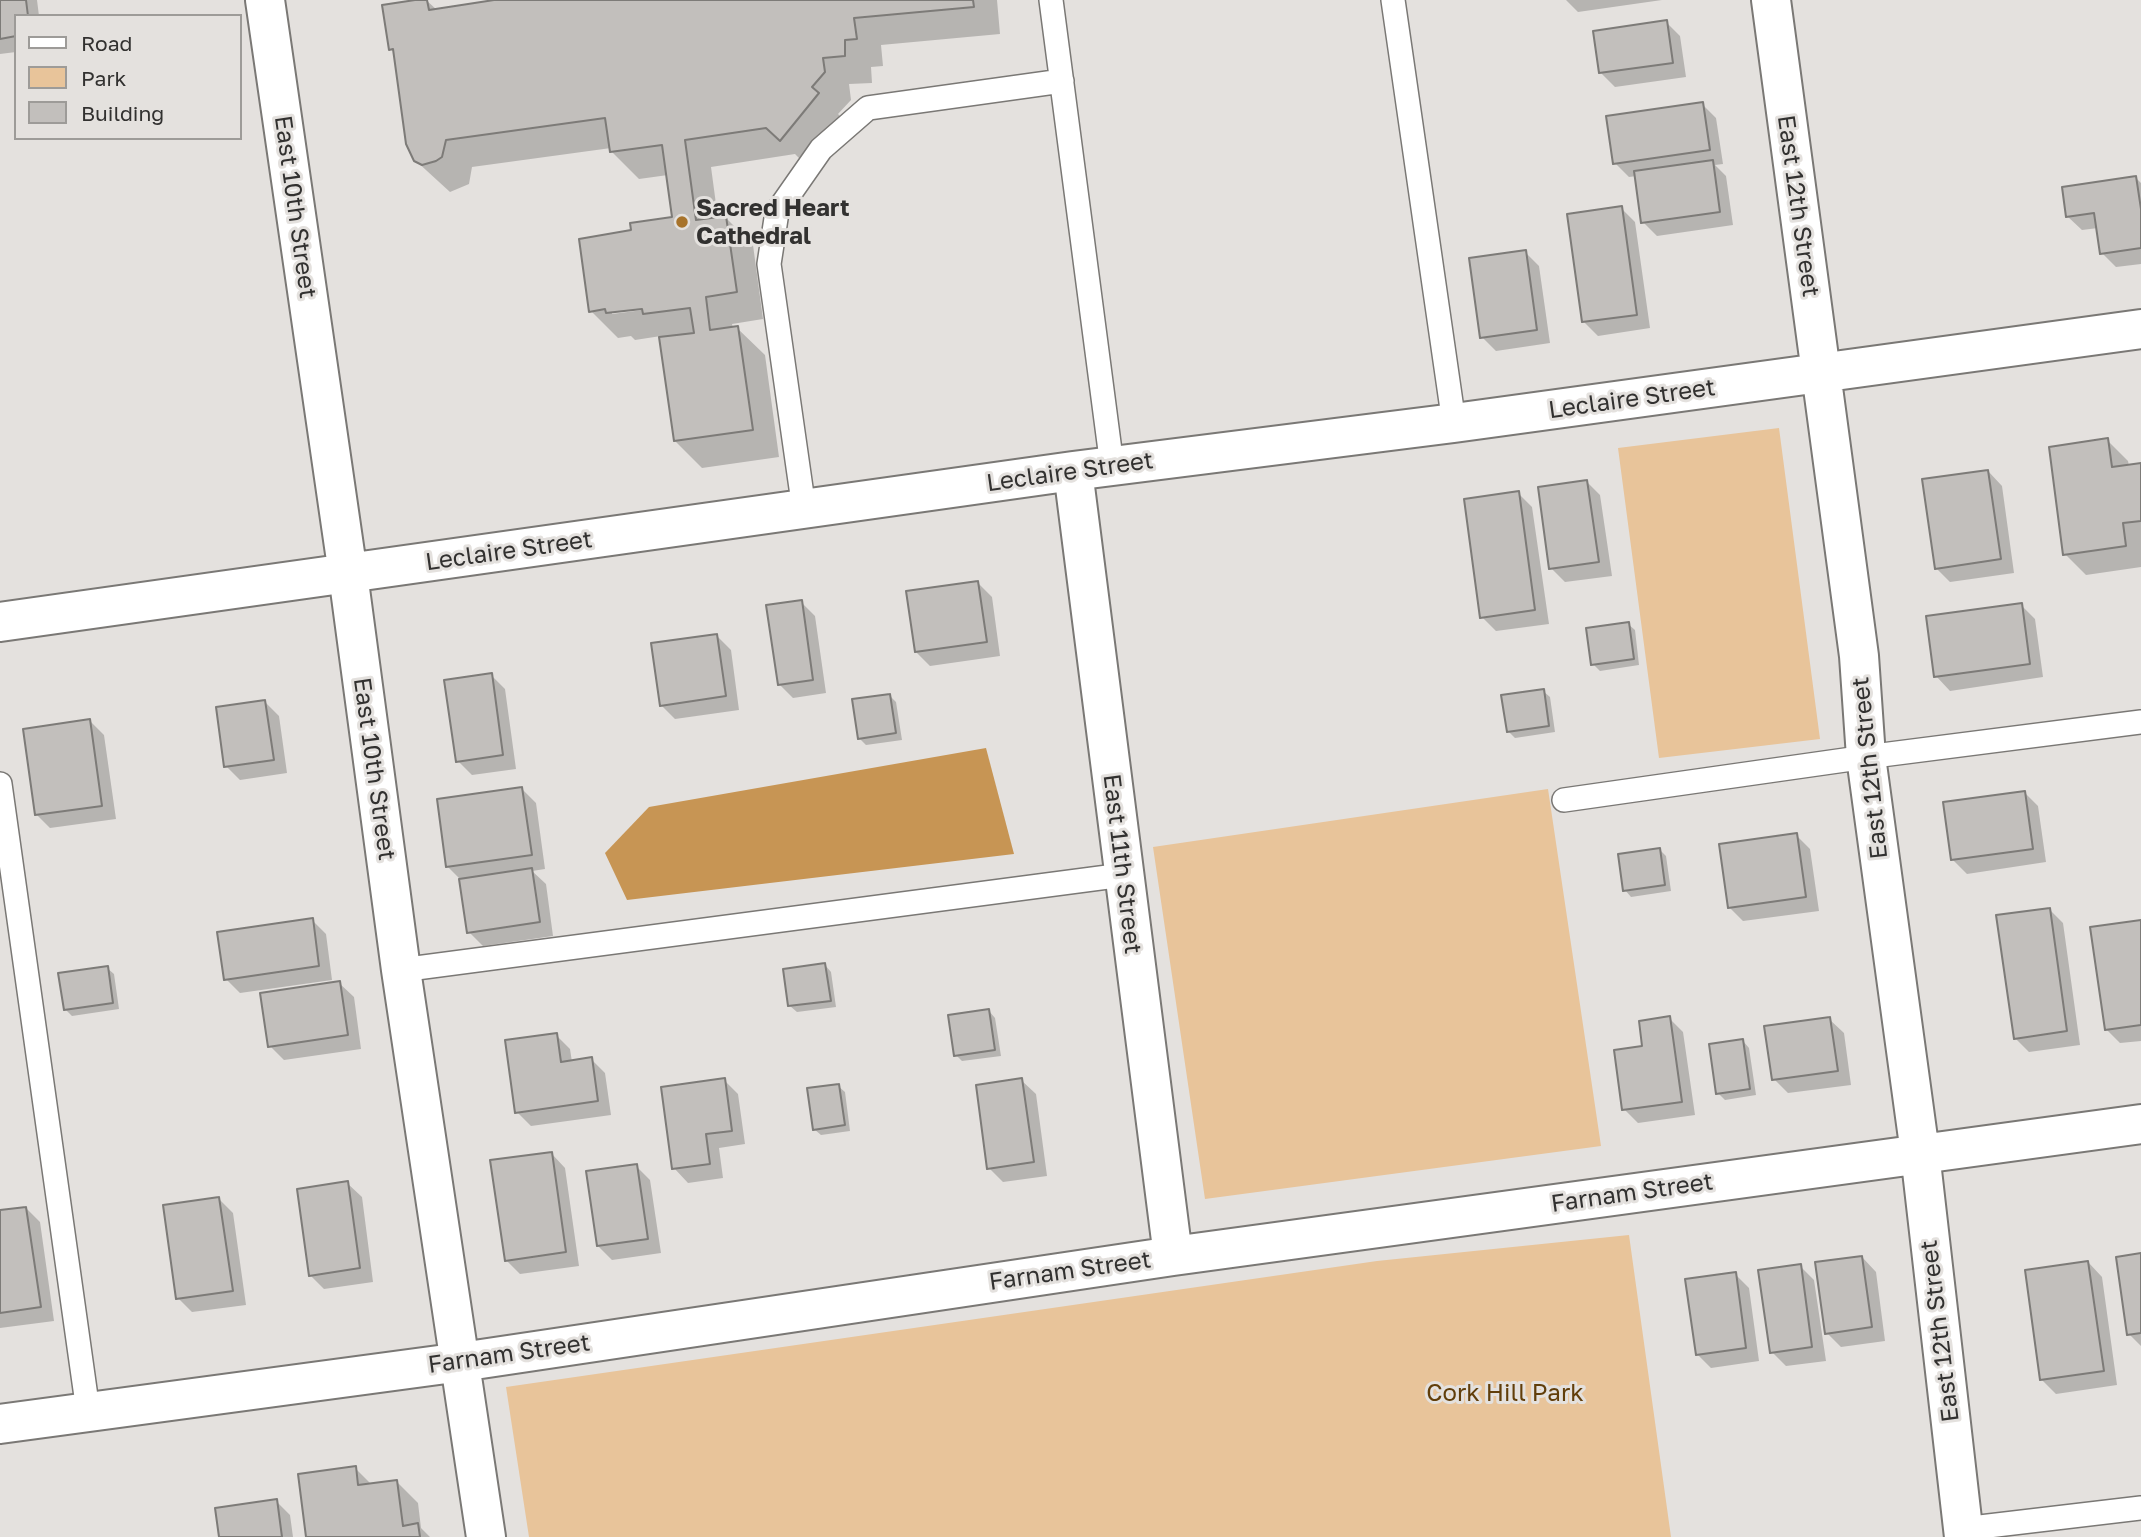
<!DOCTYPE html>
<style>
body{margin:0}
#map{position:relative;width:2141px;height:1537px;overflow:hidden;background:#e4e1de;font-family:"Golos Text",sans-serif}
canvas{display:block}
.legend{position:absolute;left:14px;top:14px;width:228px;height:126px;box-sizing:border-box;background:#e4e1de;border:2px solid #9d9b98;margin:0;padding:9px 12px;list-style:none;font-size:21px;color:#323130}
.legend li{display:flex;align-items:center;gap:14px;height:35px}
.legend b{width:35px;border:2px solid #9d9b98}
</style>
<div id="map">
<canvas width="2141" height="1537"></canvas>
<ul class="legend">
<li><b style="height:9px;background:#fff"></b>Road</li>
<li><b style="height:19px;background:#e8c49a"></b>Park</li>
<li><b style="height:19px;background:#c2bfbc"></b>Building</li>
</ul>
</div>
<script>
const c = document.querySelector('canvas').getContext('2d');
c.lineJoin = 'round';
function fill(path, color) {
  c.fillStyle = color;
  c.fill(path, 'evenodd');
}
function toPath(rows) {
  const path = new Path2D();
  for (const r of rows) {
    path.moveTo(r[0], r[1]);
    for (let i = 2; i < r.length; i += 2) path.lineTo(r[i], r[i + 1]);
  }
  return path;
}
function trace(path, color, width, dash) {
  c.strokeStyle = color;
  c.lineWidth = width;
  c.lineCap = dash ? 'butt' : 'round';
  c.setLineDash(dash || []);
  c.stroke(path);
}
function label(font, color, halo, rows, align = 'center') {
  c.font = font + ' "Golos Text",sans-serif';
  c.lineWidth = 6;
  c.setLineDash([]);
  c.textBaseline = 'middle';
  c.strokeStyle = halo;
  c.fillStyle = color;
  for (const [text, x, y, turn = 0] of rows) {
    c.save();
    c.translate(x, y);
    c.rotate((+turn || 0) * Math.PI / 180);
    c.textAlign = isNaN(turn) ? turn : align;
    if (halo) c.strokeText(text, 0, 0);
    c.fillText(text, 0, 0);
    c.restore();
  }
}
fill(toPath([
 [1779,428,1820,739,1659,758,1618,448],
 [1548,789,1601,1146,1205,1199,1153,847],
 [1629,1235,1671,1537,529,1537,506,1387,1377,1261]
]), '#e8c49a');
fill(toPath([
 [986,748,1014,854,627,900,605,853,649,807]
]), '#c79554');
fill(toPath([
 [0,0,37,0,39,16,16,16,16,52,0,54],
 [426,0,437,10,505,0,997,0,1000,34,881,45,883,66,871,67,872,83,849,84,851,100,838,114,845,121,808,167,795,154,711,167,718,219,726,218,753,245,763,319,732,324,733,328,737,328,765,355,779,457,702,468,675,441,661,336,635,340,631,336,618,338,591,311,674,218,668,175,639,179,612,152,611,148,472,167,469,184,450,192,415,160,395,53,391,49],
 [650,306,651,309,612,314,612,311],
 [1566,0,1662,0,1578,12],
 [1666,22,1680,36,1686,77,1615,87,1601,73],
 [1702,104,1716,118,1723,164,1715,165,1726,176,1733,225,1657,236,1643,222,1637,176,1629,177,1615,163],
 [2136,178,2141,183,2141,264,2116,267,2102,253,2098,228,2082,230,2067,216],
 [1621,208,1635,222,1650,328,1598,336,1584,322],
 [1525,252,1539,266,1550,343,1496,351,1482,337],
 [2107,440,2128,461,2129,466,2141,465,2141,567,2086,575,2065,554],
 [1988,471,2002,486,2014,573,1950,582,1936,568],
 [1586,481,1600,495,1612,576,1565,582,1551,568],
 [1518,493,1532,507,1549,624,1496,631,1482,617],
 [978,583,992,597,1000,656,930,666,916,652],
 [801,602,815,616,826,693,793,698,779,684],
 [2021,605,2035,619,2043,677,1950,691,1936,676],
 [1628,624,1635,630,1639,665,1600,671,1593,664],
 [717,636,731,650,739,710,675,719,661,705],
 [491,675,505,689,516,769,472,775,458,761],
 [1543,691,1550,697,1555,732,1515,738,1508,731],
 [890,696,896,702,902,740,866,745,859,738],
 [265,702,279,716,287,773,240,780,226,766],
 [90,721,104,735,116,819,50,828,36,814],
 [522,789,536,803,545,869,532,871,546,884,553,936,483,946,469,932,461,880,448,867],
 [2024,792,2038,806,2046,862,1967,874,1953,860],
 [1796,835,1810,849,1819,911,1743,921,1729,907],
 [1660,850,1666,856,1671,891,1631,897,1625,890],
 [2049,909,2063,923,2080,1045,2029,1052,2015,1038],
 [312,920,326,934,332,980,240,993,226,979],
 [2141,921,2141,1041,2120,1043,2106,1029],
 [825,965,831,972,836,1007,797,1012,790,1006],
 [107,968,114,974,119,1009,72,1016,65,1009],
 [339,983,354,997,361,1049,284,1060,270,1046],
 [989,1011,995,1018,1001,1056,962,1061,956,1055],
 [1669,1018,1683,1032,1695,1115,1638,1123,1624,1109],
 [1829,1019,1844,1033,1851,1085,1788,1093,1774,1079],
 [556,1035,570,1049,572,1062,591,1059,605,1073,611,1115,531,1126,517,1112],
 [1743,1041,1749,1048,1756,1095,1725,1100,1718,1093],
 [724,1080,738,1094,745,1144,719,1148,723,1178,688,1183,674,1168],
 [1021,1080,1036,1094,1047,1176,1003,1182,989,1168],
 [838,1086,845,1092,850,1131,821,1135,814,1129],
 [551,1153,565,1168,579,1266,520,1274,506,1260],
 [636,1166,650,1180,661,1253,612,1260,598,1246],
 [347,1183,362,1197,373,1282,324,1289,310,1275],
 [219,1199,233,1213,246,1305,192,1312,178,1298],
 [26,1208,40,1222,54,1321,0,1328,0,1212],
 [2141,1255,2141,1346,2129,1334],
 [1862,1257,1876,1272,1885,1341,1841,1347,1827,1333],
 [2088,1262,2102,1277,2117,1385,2056,1394,2042,1380],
 [1800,1266,1814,1280,1826,1361,1786,1366,1772,1352],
 [1735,1274,1749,1288,1759,1361,1711,1368,1697,1354],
 [355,1468,372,1485,397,1482,418,1503,421,1528,430,1537,308,1537],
 [276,1501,290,1515,293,1537,221,1537]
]), '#0003');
const building = toPath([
 [0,0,26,0,28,16,16,16,16,36,0,39,0,0],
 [415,0,427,0,429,10,494,0,973,0,974,7,854,18,857,39,845,40,845,56,823,58,825,72,812,87,819,93,780,141,766,128,685,140,696,220,726,216,737,292,706,297,710,330,738,326,753,430,674,441,659,337,694,333,690,308,643,314,642,309,606,313,605,309,589,312,579,239,631,230,630,223,672,217,662,145,610,152,605,118,446,140,442,157,436,161,422,165,414,161,406,144,393,49,389,50,382,5,415,0],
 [1667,20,1673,63,1599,73,1593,31,1667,20],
 [1703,102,1710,150,1613,164,1606,116,1703,102],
 [1713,160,1720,212,1641,223,1634,171,1713,160],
 [2136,176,2141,209,2141,248,2100,254,2094,213,2066,217,2062,187,2136,176],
 [1622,206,1637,315,1582,322,1567,214,1622,206],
 [1526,250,1537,330,1480,338,1469,258,1526,250],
 [2108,438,2112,467,2141,463,2141,521,2123,523,2126,546,2063,555,2049,447,2108,438],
 [1988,470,2001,559,1935,569,1922,479,1988,470],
 [1587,480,1599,562,1549,569,1538,487,1587,480],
 [1519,491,1535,610,1480,618,1464,499,1519,491],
 [978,581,987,642,915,652,906,591,978,581],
 [802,600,813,680,778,685,766,605,802,600],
 [2022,603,2030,664,1934,677,1926,616,2022,603],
 [1629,622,1634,659,1591,665,1586,628,1629,622],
 [717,634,726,696,660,706,651,643,717,634],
 [492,673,503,755,456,762,444,680,492,673],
 [1544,689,1549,726,1507,732,1501,695,1544,689],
 [890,694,896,733,858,739,852,699,890,694],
 [265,700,274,760,224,767,216,707,265,700],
 [90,719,102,806,35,815,23,729,90,719],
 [522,787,532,855,446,867,437,799,522,787],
 [2025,791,2033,849,1951,860,1943,802,2025,791],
 [1797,833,1806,897,1728,908,1719,844,1797,833],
 [1660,848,1665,885,1623,891,1618,854,1660,848],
 [532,868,540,922,467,933,459,879,532,868],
 [2050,908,2067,1031,2014,1039,1996,915,2050,908],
 [313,918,319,966,224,980,217,932,313,918],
 [2141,920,2141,1025,2105,1030,2090,927,2141,920],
 [825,963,831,1001,788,1006,783,969,825,963],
 [108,966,113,1003,64,1010,58,973,108,966],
 [340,981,348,1035,268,1047,260,993,340,981],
 [989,1009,995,1050,954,1056,948,1015,989,1009],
 [1670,1016,1682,1102,1622,1110,1614,1050,1642,1046,1639,1021,1670,1016],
 [1830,1017,1838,1071,1772,1080,1764,1026,1830,1017],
 [557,1033,561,1062,592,1057,598,1101,515,1113,505,1040,557,1033],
 [1743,1039,1750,1089,1716,1094,1709,1044,1743,1039],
 [725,1078,732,1131,706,1134,710,1164,672,1169,661,1087,725,1078],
 [1022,1078,1034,1162,987,1169,976,1085,1022,1078],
 [839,1084,845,1125,813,1130,807,1088,839,1084],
 [552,1152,566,1252,505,1261,490,1160,552,1152],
 [637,1164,648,1239,597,1246,586,1171,637,1164],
 [348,1181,360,1268,309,1276,297,1189,348,1181],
 [219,1197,233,1291,176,1299,163,1205,219,1197],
 [26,1207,41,1307,0,1313,0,1210,26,1207],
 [2141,1253,2141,1333,2127,1335,2116,1257,2141,1253],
 [1862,1256,1872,1327,1825,1334,1815,1262,1862,1256],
 [2088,1261,2104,1371,2040,1380,2025,1270,2088,1261],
 [1801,1264,1812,1347,1770,1353,1758,1270,1801,1264],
 [1736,1272,1746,1348,1696,1355,1685,1279,1736,1272],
 [356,1466,358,1485,397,1480,403,1526,418,1523,420,1537,306,1537,298,1474,356,1466],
 [277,1499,282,1537,219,1537,215,1508,277,1499]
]);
fill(building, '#c2bfbc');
trace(building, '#7d7b78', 2);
const service = toPath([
 [1051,0,1112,466],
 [1393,0,1454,423],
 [804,509,769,264,777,212,821,149,868,108,1062,81],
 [0,784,88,1411],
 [1564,800,1866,757,2141,722],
 [401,970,1123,875],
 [1963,1529,2141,1508]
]);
const minor = toPath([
 [265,0,348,574,401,970,486,1537],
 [1771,0,1859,656,1866,757,1920,1153,1964,1537],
 [1073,471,1173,1256],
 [0,622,1073,471,1454,423,2141,329],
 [0,1424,461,1362,1173,1256,2141,1124]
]);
trace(service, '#7a7875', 26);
trace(minor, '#7a7875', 42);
trace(service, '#fff', 23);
trace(minor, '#fff', 38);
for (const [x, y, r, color] of [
 [682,222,7,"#a7732b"]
]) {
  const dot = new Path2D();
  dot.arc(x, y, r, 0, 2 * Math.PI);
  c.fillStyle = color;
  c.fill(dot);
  trace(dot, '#e4e1de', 2.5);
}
label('24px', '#323130', '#e4e1de', [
 ["East 12th Street",1798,206,82],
 ["East 10th Street",295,207,82],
 ["Leclaire Street",1632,399,-8],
 ["Leclaire Street",1070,472,-8],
 ["Leclaire Street",509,551,-8],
 ["East 12th Street",1870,768,-96],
 ["East 10th Street",374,769,82],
 ["East 11th Street",1122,864,83],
 ["Farnam Street",1632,1193,-8],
 ["Farnam Street",1070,1271,-8],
 ["East 12th Street",1940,1331,-97],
 ["Farnam Street",509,1354,-8]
]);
label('bold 24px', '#323130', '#e4e1de', [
 ["Sacred Heart",696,208],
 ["Cathedral",696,236]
], 'left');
label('24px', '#613e0a', '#e4e1de', [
 ["Cork Hill Park",1505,1393]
]);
</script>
